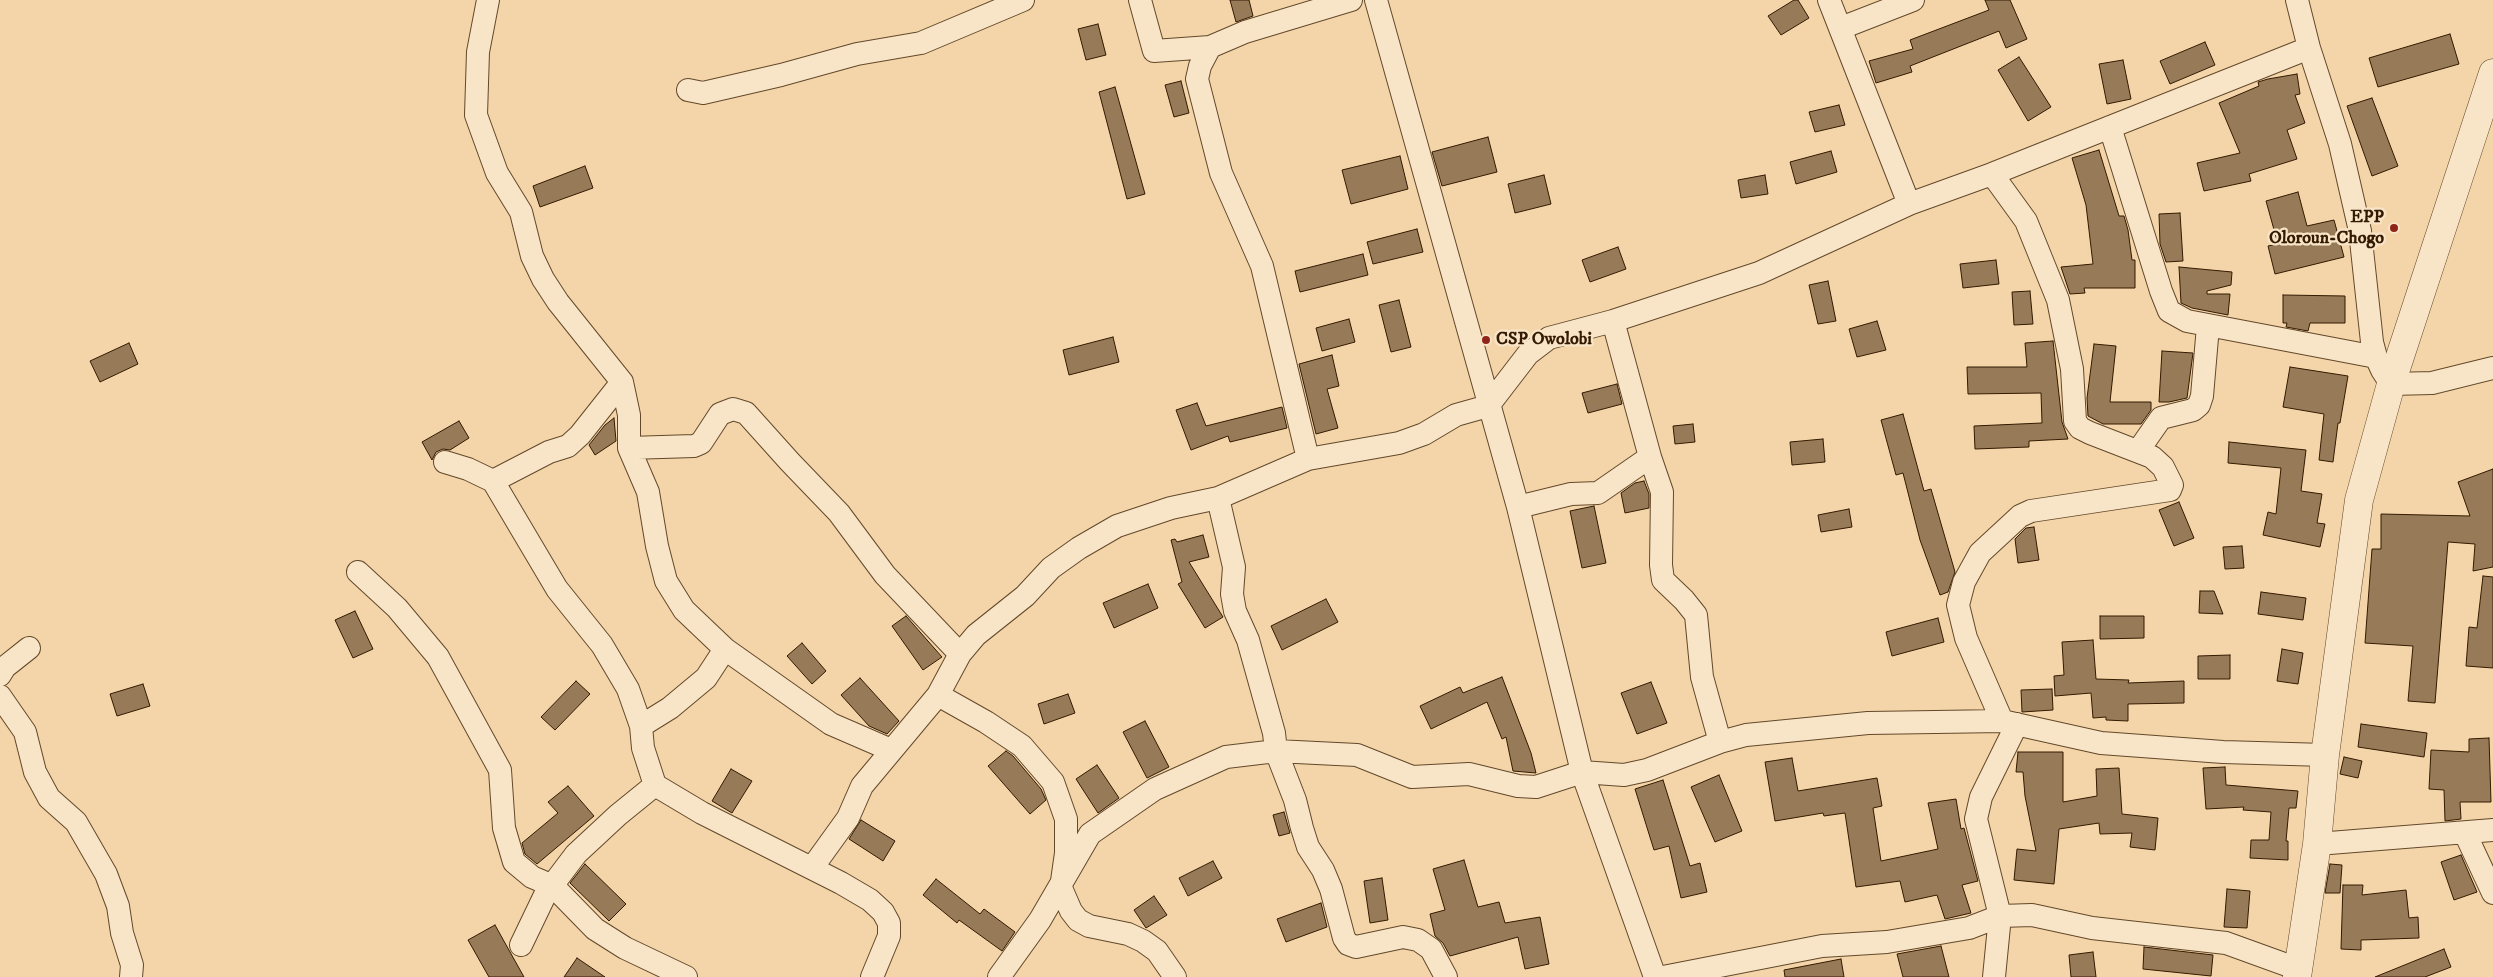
<!DOCTYPE html>
<style>
body{margin:0}
canvas{display:block;background:#f4d5a9}
</style>
<canvas width="2493" height="977"></canvas>
<script>
const c = document.querySelector('canvas').getContext('2d');
c.lineJoin = 'round';
function fill(path, color) {
  c.fillStyle = color;
  c.fill(path, 'evenodd');
}
function toPath(rows) {
  const path = new Path2D();
  for (const r of rows) {
    path.moveTo(r[0], r[1]);
    for (let i = 2; i < r.length; i += 2) path.lineTo(r[i], r[i + 1]);
  }
  return path;
}
function trace(path, color, width, dash) {
  c.strokeStyle = color;
  c.lineWidth = width;
  c.lineCap = dash ? 'butt' : 'round';
  c.setLineDash(dash || []);
  c.stroke(path);
}
function label(font, color, halo, rows, align = 'center') {
  c.font = font + ' "IM FELL DW Pica",serif';
  c.lineWidth = 4.5;
  c.setLineDash([]);
  c.textBaseline = 'middle';
  c.strokeStyle = halo;
  c.fillStyle = color;
  for (const [text, x, y, turn = 0] of rows) {
    c.save();
    c.translate(x, y);
    c.rotate((+turn || 0) * Math.PI / 180);
    c.textAlign = isNaN(turn) ? turn : align;
    if (halo) c.strokeText(text, 0, 0);
    c.fillText(text, 0, 0);
    c.restore();
  }
}
const building = toPath([
 [1230,0,1249,0,1253,16,1236,22,1230,0],
 [1794,0,1798,0,1809,18,1781,35,1768,16,1794,0],
 [1985,0,2010,0,2027,39,2006,48,1999,31,1910,66,1912,72,1876,83,1869,61,1913,49,1910,40,1989,10,1985,0],
 [1098,24,1106,55,1086,60,1078,29,1098,24],
 [2450,34,2459,64,2378,87,2369,58,2450,34],
 [2205,42,2215,65,2170,84,2160,61,2205,42],
 [2019,57,2051,107,2028,121,1998,70,2019,57],
 [2123,60,2131,99,2107,104,2099,64,2123,60],
 [2297,74,2300,94,2295,95,2305,123,2287,130,2297,159,2249,174,2251,181,2204,191,2197,163,2240,153,2219,103,2259,86,2258,82,2268,79,2297,74],
 [1181,81,1189,113,1174,117,1165,85,1181,81],
 [1115,87,1145,194,1127,199,1099,92,1115,87],
 [2372,98,2398,166,2372,176,2347,106,2372,98],
 [1839,105,1845,125,1815,132,1809,112,1839,105],
 [1488,137,1497,172,1442,186,1432,152,1488,137],
 [2099,150,2119,216,2124,216,2128,230,2132,260,2135,260,2135,288,2084,288,2085,293,2070,294,2061,267,2093,264,2086,205,2072,158,2099,150],
 [1831,151,1837,172,1796,184,1790,162,1831,151],
 [1400,156,1408,189,1351,204,1342,170,1400,156],
 [585,166,593,188,540,207,533,186,585,166],
 [1544,175,1551,204,1515,213,1508,184,1544,175],
 [1765,175,1768,194,1741,198,1738,180,1765,175],
 [2298,192,2307,226,2334,220,2344,257,2275,274,2268,246,2278,244,2266,201,2298,192],
 [2180,213,2183,261,2166,262,2160,244,2159,214,2180,213],
 [1417,229,1423,252,1373,264,1367,242,1417,229],
 [1618,247,1626,269,1590,282,1582,260,1618,247],
 [1363,254,1368,275,1300,292,1295,271,1363,254],
 [1996,260,1999,284,1963,288,1960,264,1996,260],
 [2179,267,2232,272,2231,285,2207,291,2207,294,2230,294,2228,315,2192,308,2181,303,2179,267],
 [1828,281,1836,321,1818,324,1809,285,1828,281],
 [2030,291,2033,324,2014,325,2012,292,2030,291],
 [2283,295,2345,296,2345,323,2310,323,2308,331,2286,327,2287,323,2283,323,2283,295],
 [1399,300,1411,347,1391,352,1379,305,1399,300],
 [1349,319,1355,342,1322,351,1316,328,1349,319],
 [1877,321,1886,350,1857,357,1849,329,1877,321],
 [1113,337,1119,362,1069,375,1063,350,1113,337],
 [2053,341,2062,422,2068,439,2029,441,2029,447,1975,449,1974,426,2042,423,2041,393,1968,394,1967,367,2027,367,2025,343,2053,341],
 [129,343,138,364,100,382,90,361,129,343],
 [2094,344,2116,346,2110,402,2151,402,2151,410,2141,424,2103,424,2088,416,2087,398,2094,344],
 [2162,351,2193,353,2187,398,2169,402,2159,402,2162,351],
 [1332,355,1339,386,1327,389,1338,428,1316,434,1299,364,1332,355],
 [2290,367,2348,376,2340,423,2338,423,2333,462,2319,460,2324,414,2283,407,2290,367],
 [1617,384,1622,404,1588,413,1582,393,1617,384],
 [1197,403,1206,426,1282,407,1287,428,1230,442,1228,436,1191,450,1176,410,1197,403],
 [1903,414,1924,491,1931,489,1955,572,1948,592,1940,595,1920,540,1903,473,1896,475,1881,420,1903,414],
 [614,418,616,441,595,455,589,445,605,425,614,418],
 [459,421,469,438,450,450,443,449,436,452,432,460,422,442,459,421],
 [1693,424,1695,442,1675,444,1673,426,1693,424],
 [1823,439,1825,462,1792,465,1790,442,1823,439],
 [2229,442,2306,450,2301,491,2322,494,2317,523,2325,524,2320,547,2263,535,2268,512,2276,514,2281,468,2228,463,2229,442],
 [2493,469,2493,567,2473,571,2475,544,2448,542,2435,703,2408,701,2413,646,2365,643,2372,549,2381,549,2381,514,2470,516,2458,482,2493,469],
 [1644,481,1649,494,1649,508,1625,513,1621,493,1635,483,1644,481],
 [2179,502,2194,538,2174,546,2159,510,2179,502],
 [1594,506,1606,563,1582,568,1570,511,1594,506],
 [1849,509,1852,527,1821,532,1818,515,1849,509],
 [2034,527,2039,560,2018,563,2015,539,2026,528,2034,527],
 [1203,535,1209,557,1189,562,1223,617,1205,628,1178,584,1182,582,1171,540,1175,539,1177,542,1203,535],
 [2242,546,2244,568,2225,569,2223,547,2242,546],
 [2483,576,2493,577,2493,668,2466,666,2469,627,2477,628,2483,576],
 [1148,584,1158,608,1114,628,1103,603,1148,584],
 [2200,591,2214,591,2223,614,2199,613,2200,591],
 [2261,592,2306,598,2303,620,2258,614,2261,592],
 [1326,599,1338,622,1282,650,1271,626,1326,599],
 [355,611,373,649,353,658,335,620,355,611],
 [906,616,942,657,923,670,892,626,906,616],
 [2100,616,2144,616,2144,638,2100,639,2100,616],
 [1938,618,1944,642,1892,656,1886,632,1938,618],
 [2093,640,2096,679,2129,680,2128,683,2184,681,2184,703,2128,704,2128,721,2106,720,2106,717,2093,718,2091,693,2055,696,2054,676,2064,675,2062,642,2093,640],
 [802,643,826,671,812,684,787,656,802,643],
 [2282,649,2303,653,2298,684,2277,681,2282,649],
 [2230,655,2230,679,2198,679,2198,656,2230,655],
 [1502,677,1531,753,1536,773,1513,771,1506,737,1502,739,1487,702,1431,729,1420,706,1460,687,1463,693,1502,677],
 [860,678,899,721,887,734,869,726,841,695,860,678],
 [576,681,590,694,555,730,541,717,576,681],
 [1651,682,1667,723,1637,734,1621,693,1651,682],
 [143,684,150,706,117,716,110,694,143,684],
 [2052,689,2053,710,2022,712,2021,690,2052,689],
 [1068,694,1075,713,1044,724,1038,704,1068,694],
 [1145,721,1169,767,1147,778,1123,732,1145,721],
 [2361,724,2427,733,2424,757,2358,747,2361,724],
 [2489,738,2491,802,2460,802,2461,819,2445,821,2444,790,2429,789,2431,750,2469,752,2469,739,2489,738],
 [1006,751,1013,756,1041,789,1046,800,1030,814,988,766,1006,751],
 [2018,752,2063,752,2063,802,2097,796,2096,769,2119,768,2122,814,2158,818,2155,850,2130,847,2132,833,2100,834,2099,823,2059,829,2054,884,2014,880,2017,849,2036,851,2025,796,2023,772,2016,772,2018,752],
 [2344,757,2362,761,2358,778,2340,774,2344,757],
 [1792,758,1798,791,1877,778,1882,806,1873,808,1881,861,1938,849,1928,803,1956,799,1961,829,1964,828,1978,881,1962,885,1971,913,1945,919,1937,895,1905,902,1900,881,1856,887,1845,813,1824,816,1823,813,1775,821,1765,762,1792,758],
 [1097,765,1119,798,1098,813,1076,779,1097,765],
 [2225,767,2226,785,2298,791,2296,808,2289,808,2286,841,2288,841,2288,860,2250,858,2251,840,2269,840,2271,812,2243,810,2244,807,2206,809,2203,768,2225,767],
 [731,769,752,781,732,813,712,801,731,769],
 [1719,775,1742,831,1715,842,1691,787,1719,775],
 [1663,780,1690,866,1700,863,1707,892,1681,898,1669,846,1654,850,1635,789,1663,780],
 [568,786,594,816,537,864,525,854,522,843,558,813,548,802,568,786],
 [1284,812,1290,833,1279,836,1273,815,1284,812],
 [861,820,895,841,883,861,849,839,861,820],
 [2461,855,2477,892,2454,900,2441,862,2461,855],
 [1464,860,1478,907,1499,902,1505,923,1540,917,1549,964,1525,969,1518,937,1450,956,1443,943,1435,936,1430,914,1445,910,1433,869,1464,860],
 [1213,861,1222,878,1188,896,1179,878,1213,861],
 [585,864,626,904,609,921,570,883,585,864],
 [2330,864,2342,865,2340,893,2325,893,2330,864],
 [1382,878,1388,920,1370,923,1364,881,1382,878],
 [936,879,980,914,984,909,1015,932,1002,951,959,920,957,923,923,895,936,879],
 [2343,885,2363,885,2362,895,2406,890,2409,918,2418,917,2419,938,2361,940,2361,950,2341,949,2343,885],
 [2227,889,2250,891,2247,928,2224,927,2227,889],
 [1154,896,1167,915,1146,928,1134,910,1154,896],
 [1321,903,1327,927,1286,942,1277,919,1321,903],
 [495,925,510,952,524,977,489,977,468,940,495,925],
 [1941,946,1949,977,1903,977,1897,954,1941,946],
 [2144,947,2213,955,2211,976,2143,969,2144,947],
 [2444,949,2451,967,2425,977,2375,977,2444,949],
 [2093,952,2096,977,2071,977,2069,955,2093,952],
 [577,958,605,977,564,977,577,958],
 [1841,959,1844,977,1785,977,1784,970,1841,959]
]);
fill(building, '#977b58');
trace(building, '#331a00', 1);
const minor = toPath([
 [488,0,478,52,476,115,497,173,521,212,532,256,543,279,558,302,622,382,629,415,629,448,648,492,657,546,666,581,684,610,725,649,831,724,891,750],
 [1140,0,1154,51,1210,47,1200,66,1197,79,1221,173,1262,266,1308,459],
 [1376,0,1518,507,1582,772,1655,977],
 [1829,0,1909,204],
 [2297,0,2309,48,2340,144,2360,231,2372,342,2376,357,2382,370,2391,384,2432,383,2493,368],
 [1841,28,1913,0],
 [1210,47,1245,32,1351,0],
 [688,90,703,93,781,75,857,54,921,43,1023,0],
 [2110,127,2161,291,2169,311,2187,321,2376,357],
 [1992,174,2026,221,2058,300,2072,369,2075,421,2080,428,2090,433,2152,457,2163,467,2172,485,2170,490,2031,511,2020,516,1980,553,1964,582,1958,605,1966,638,2002,721],
 [1613,321,1650,457,1662,492,1661,565,1663,580,1684,600,1696,615,1702,677,1720,742],
 [629,448,694,446,701,443,720,414,733,409,746,413,790,462,839,513,885,575,960,654],
 [2138,451,2161,418,2193,410,2199,405,2202,396,2208,326],
 [445,462,468,469,493,481,557,589,602,645,628,689,641,726,643,748,655,785,702,813,841,883,870,900,883,912,889,923,889,936,872,977],
 [493,481,549,452,568,446,580,435,622,382],
 [1218,498,1234,567,1232,594,1235,611,1248,640,1274,733,1276,751,1295,800,1302,828,1308,847,1323,870,1331,889,1344,938,1348,944,1356,947,1403,937,1418,940,1431,949,1446,977],
 [1518,507,1571,494,1598,493,1650,457],
 [358,572,397,608,438,657,500,770,504,828,514,862,532,877,553,886,595,929,625,948,686,977],
 [0,675,5,667,29,648],
 [938,695,986,722,1022,746,1053,782,1066,819,1066,853,1061,888,1071,911,1078,920,1089,926,1128,934,1143,941,1157,951,1175,977],
 [0,696,25,732,35,772,49,798,76,822,106,874,118,906,122,933,132,965,131,977],
 [641,726,670,708,706,678,725,649],
 [2465,833,2493,893],
 [2317,844,2493,830],
 [812,868,848,818,862,786,938,695,960,654,976,635,1025,596,1051,568,1079,548,1117,526,1171,508,1218,498,1308,459,1399,443,1424,434,1456,415,1488,406,1528,354,1549,338,1613,321,1759,273,1909,204,1992,174,2309,48],
 [521,945,545,895,576,854,618,815,655,785],
 [999,977,1040,920,1090,834,1155,789,1226,757,1276,751,1357,755,1412,777,1469,774,1518,786,1536,787,1582,772,1624,775,1647,770,1720,742,1746,735,1868,723,2002,721,2101,743,2223,752,2325,755],
 [1663,977,1822,946,1887,942,1969,928,2000,916,2032,915,2092,928,2226,943,2298,969],
 [1994,977,2000,916,1976,819,1981,797,2017,724]
]);
const tertiary = toPath([
 [2297,977,2317,844,2325,755,2359,500,2391,384,2493,73]
]);
trace(minor, '#63492a', 24);
trace(tertiary, '#63492a', 29);
trace(minor, '#f8e4c7', 22);
trace(tertiary, '#f8e4c7', 28);
for (const [x, y, r, color] of [
 [2394,228,5,"#8f2418"],
 [1486,340,5,"#8f2418"]
]) {
  const dot = new Path2D();
  dot.arc(x, y, r, 0, 2 * Math.PI);
  c.fillStyle = color;
  c.fill(dot);
  trace(dot, '#f8e4c7', 2);
}
label('bold 18px', '#331a00', '#f8e4c7', [
 ["EPP",2384,218],
 ["Oloroun-Chogo",2384,239],
 ["CSP Owolobi",1496,340,"left"]
], 'right');
</script>
